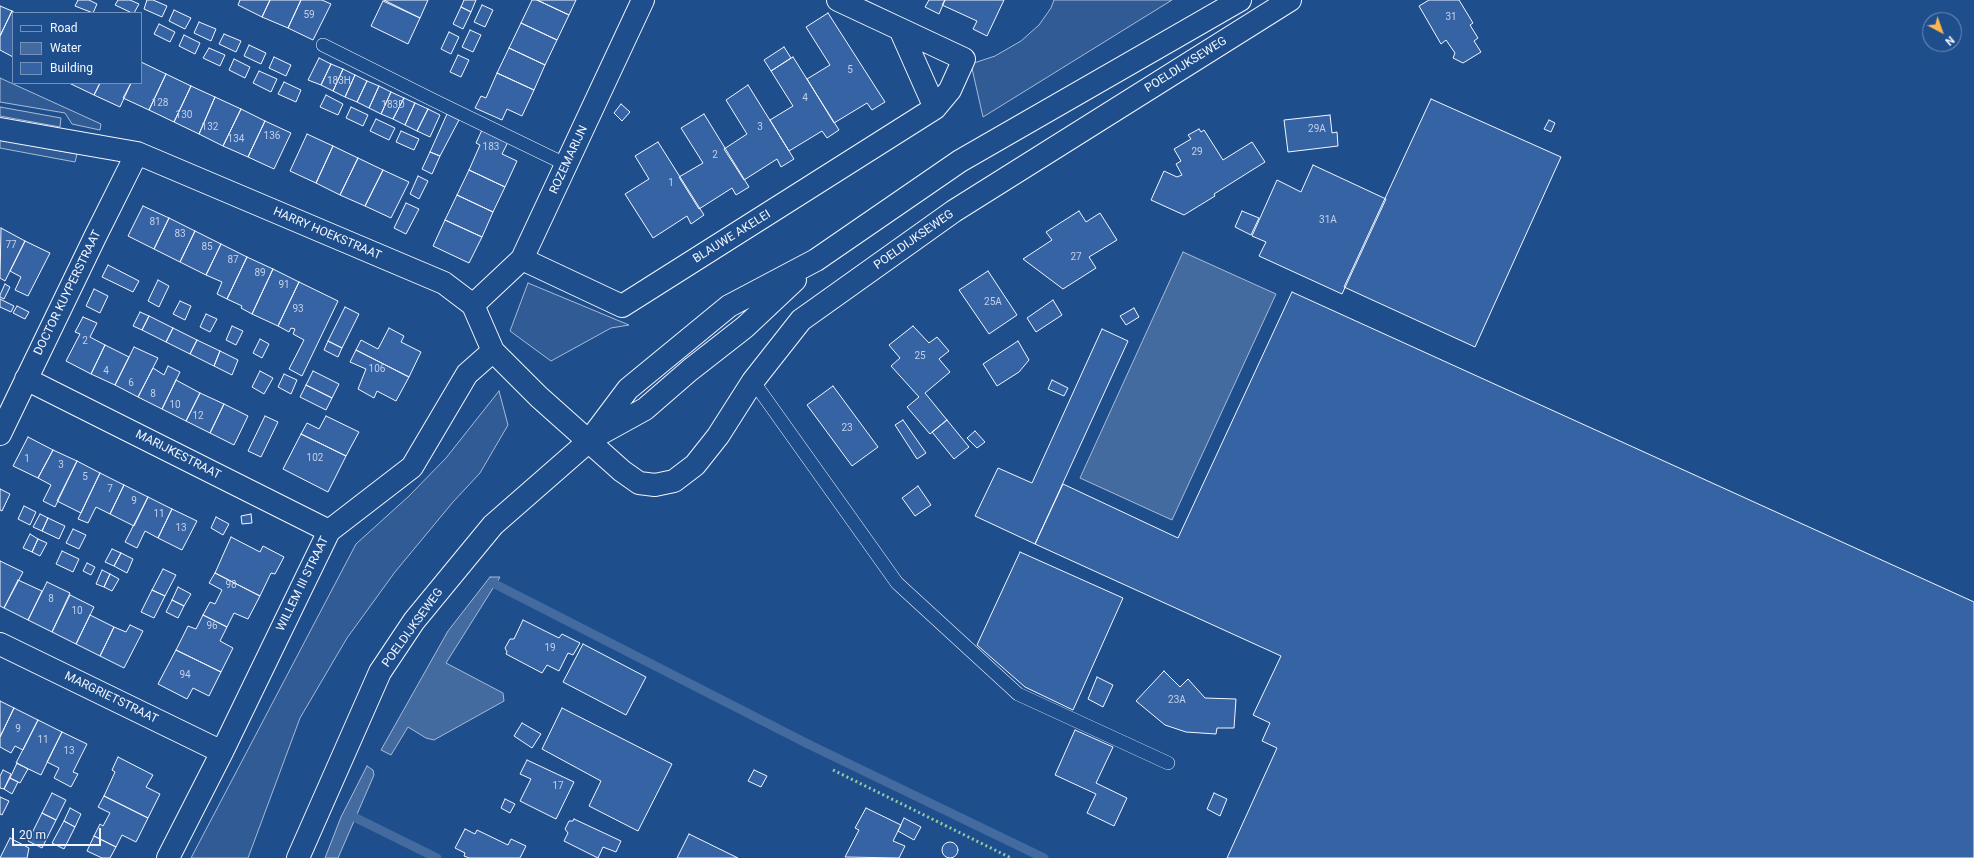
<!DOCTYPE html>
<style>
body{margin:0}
#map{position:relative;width:1974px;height:858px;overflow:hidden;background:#1f4e8c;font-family:Roboto,sans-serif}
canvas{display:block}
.legend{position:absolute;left:12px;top:12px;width:130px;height:72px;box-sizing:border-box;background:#1f4e8c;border:1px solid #7391ba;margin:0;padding:5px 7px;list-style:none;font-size:12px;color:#f2f6ff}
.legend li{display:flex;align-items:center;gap:8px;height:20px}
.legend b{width:20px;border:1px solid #7391ba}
.north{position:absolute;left:1922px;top:12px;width:40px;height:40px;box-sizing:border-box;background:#1f4e8c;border:1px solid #7391ba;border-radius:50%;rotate:139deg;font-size:11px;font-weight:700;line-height:16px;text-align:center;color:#f2f6ff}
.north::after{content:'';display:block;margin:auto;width:14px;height:18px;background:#ffb74d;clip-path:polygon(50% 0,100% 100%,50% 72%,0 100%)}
.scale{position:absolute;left:12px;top:828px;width:89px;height:18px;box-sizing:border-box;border:2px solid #f2f6ff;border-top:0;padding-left:5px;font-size:12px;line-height:14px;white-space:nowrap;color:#f2f6ff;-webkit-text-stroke:3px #1f4e8c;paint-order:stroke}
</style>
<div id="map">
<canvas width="1974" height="858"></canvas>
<ul class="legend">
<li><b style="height:5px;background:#1f4e8c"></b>Road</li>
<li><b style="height:11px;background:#446ba0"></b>Water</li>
<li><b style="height:11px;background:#3563a3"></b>Building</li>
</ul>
<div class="north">N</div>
<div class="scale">20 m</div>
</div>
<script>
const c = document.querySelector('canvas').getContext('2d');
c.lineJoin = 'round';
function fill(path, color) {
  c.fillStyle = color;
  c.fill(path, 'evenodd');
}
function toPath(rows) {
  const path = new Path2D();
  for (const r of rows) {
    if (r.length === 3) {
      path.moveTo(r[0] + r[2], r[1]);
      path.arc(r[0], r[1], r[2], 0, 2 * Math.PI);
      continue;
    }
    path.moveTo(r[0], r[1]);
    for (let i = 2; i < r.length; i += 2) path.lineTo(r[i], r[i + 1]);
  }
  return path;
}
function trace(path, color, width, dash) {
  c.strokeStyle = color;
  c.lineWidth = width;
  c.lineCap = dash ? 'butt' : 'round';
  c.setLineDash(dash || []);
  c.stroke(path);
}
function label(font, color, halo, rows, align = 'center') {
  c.font = font + ' Roboto,sans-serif';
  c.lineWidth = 3;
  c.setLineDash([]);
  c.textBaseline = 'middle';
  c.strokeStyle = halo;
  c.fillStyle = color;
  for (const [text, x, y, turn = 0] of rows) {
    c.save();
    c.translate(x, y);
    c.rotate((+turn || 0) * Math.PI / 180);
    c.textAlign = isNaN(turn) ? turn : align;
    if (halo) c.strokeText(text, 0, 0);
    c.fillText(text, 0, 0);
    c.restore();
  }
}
const built = toPath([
 [1054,0,1172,0,983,117,971,64,995,56,1021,41,1039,25,1051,8,1054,0],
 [0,78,101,124,100,130,72,124,65,113,0,102,0,78],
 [0,107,61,118,60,127,0,116,0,107],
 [0,140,77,154,75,162,0,148,0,140],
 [528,283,629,325,611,328,551,361,510,331,528,283],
 [499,391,508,425,480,473,453,502,395,572,347,638,300,718,248,858,191,858,356,544,409,496,446,458,499,391]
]);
fill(built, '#305b95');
trace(built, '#a8bbd7', 1);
const water = toPath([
 [1183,252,1276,294,1172,520,1080,478,1183,252],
 [490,577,500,577,446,663,503,693,504,701,434,740,426,738,408,727,391,755,381,750,448,631,490,577],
 [367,766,373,770,374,775,338,858,325,858,341,817,367,766]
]);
fill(water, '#446ba0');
trace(water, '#a8bbd7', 1);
trace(toPath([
 [493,583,808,744,1044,858],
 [350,815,437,858]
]), '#446ba0', 9);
const building = toPath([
 [78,0,89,0,97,4,93,13,75,6,78,0],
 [118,0,130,0,139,4,134,13,132,13,115,5,118,0],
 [147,0,153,0,167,6,162,17,144,9,147,0],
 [240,0,270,0,262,17,238,5,240,0],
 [270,0,301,0,288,28,262,17,270,0],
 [301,0,322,0,331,4,313,40,288,28,301,0],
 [384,0,428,0,420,18,384,0],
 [464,0,476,0,471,12,461,7,464,0],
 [532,0,537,0,569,15,557,40,521,23,532,0],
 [537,0,576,0,569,15,537,0],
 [929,0,945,0,939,14,925,7,929,0],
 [945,0,1004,0,987,36,973,29,977,21,942,5,945,0],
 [1429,0,1459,0,1473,23,1470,25,1478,38,1474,41,1481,52,1463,63,1453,58,1455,53,1446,40,1441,44,1419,6,1429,0],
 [383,1,420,18,408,44,371,26,383,1],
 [482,5,493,10,485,27,474,22,482,5],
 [0,6,12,11,0,36,0,6],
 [461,7,471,12,463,29,453,24,461,7],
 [174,10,191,18,185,29,169,21,174,10],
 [12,11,15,13,13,13,13,57,0,50,0,36,12,11],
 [828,13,885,102,872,110,867,103,834,123,807,79,830,65,806,27,828,13],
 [199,22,216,29,211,41,194,33,199,22],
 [521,23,557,40,545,65,509,48,521,23],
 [159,24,175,32,170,42,154,34,159,24],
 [470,30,481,35,473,52,462,47,470,30],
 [449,32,459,37,451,54,441,49,449,32],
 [224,34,241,41,236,52,219,44,224,34],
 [184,35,200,43,195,54,179,46,184,35],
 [249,45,266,53,261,64,244,56,249,45],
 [784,47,791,58,771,71,764,60,784,47],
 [209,48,225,55,220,66,203,58,209,48],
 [509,48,545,65,534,90,497,73,509,48],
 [458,55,469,60,461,77,450,72,458,55],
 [274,57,291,65,286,76,269,68,274,57],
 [793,57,839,130,827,138,822,131,789,151,770,120,793,106,771,71,793,57],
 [319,58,331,64,321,85,308,80,319,58],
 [234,59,250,67,245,78,229,70,234,59],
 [141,62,166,74,149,110,123,98,131,83,141,83,141,62],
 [331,64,343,69,333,91,321,85,331,64],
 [343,69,355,75,345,97,333,91,343,69],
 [259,71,277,79,271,92,253,83,259,71],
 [497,73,534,90,522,116,507,109,502,120,475,108,481,96,486,98,497,73],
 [166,74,191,86,174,122,149,110,166,74],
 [355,75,367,81,357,102,345,97,355,75],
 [367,81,379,86,369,108,357,102,367,81],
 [284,82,301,90,296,102,278,94,284,82],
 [69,83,100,83,94,95,69,83],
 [100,83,131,83,120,107,94,95,100,83],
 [748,85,794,159,781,167,777,159,744,180,724,149,747,134,726,100,748,85],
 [191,86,215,97,199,134,174,122,191,86],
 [379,86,391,92,381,114,369,108,379,86],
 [391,92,404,98,393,119,381,114,391,92],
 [326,95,343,104,338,115,320,107,326,95],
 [215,97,241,109,223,146,199,134,215,97],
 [404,98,415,103,405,125,393,119,404,98],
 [1431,99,1561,157,1475,347,1344,287,1431,99],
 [415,103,428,109,417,131,405,125,415,103],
 [621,104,630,112,622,121,614,113,621,104],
 [351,107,368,115,363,126,346,118,351,107],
 [241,109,265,121,248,157,223,146,241,109],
 [428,109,440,115,430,137,417,131,428,109],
 [447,114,459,120,440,156,430,152,447,114],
 [704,114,749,187,736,195,732,188,699,209,679,177,703,163,681,128,704,114],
 [1330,115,1332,133,1337,132,1338,146,1288,152,1284,120,1330,115],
 [376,119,395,128,389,140,370,131,376,119],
 [1549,120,1555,123,1551,132,1544,129,1549,120],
 [265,121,291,133,274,169,248,157,265,121],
 [1199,129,1201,132,1204,130,1223,160,1252,142,1265,162,1214,194,1215,196,1184,215,1151,200,1164,171,1177,177,1182,175,1176,164,1181,161,1174,149,1191,139,1188,135,1199,129],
 [482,130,508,142,502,154,517,161,505,187,469,170,480,145,476,143,482,130],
 [401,131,419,139,414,150,396,142,401,131],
 [307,134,333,146,316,183,290,171,307,134],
 [658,142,704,215,691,224,687,216,653,238,625,194,649,179,635,156,658,142],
 [333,146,358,158,340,195,316,183,333,146],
 [430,152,440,156,432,174,422,169,430,152],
 [358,158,383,170,365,206,340,195,358,158],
 [1313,165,1386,199,1342,294,1259,256,1266,242,1252,236,1277,180,1301,192,1313,165],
 [383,170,409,182,391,218,365,206,383,170],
 [469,170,505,187,493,212,457,195,469,170],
 [418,176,428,181,419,199,410,194,418,176],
 [457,195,493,212,482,237,445,220,457,195],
 [406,203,419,209,406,234,394,228,406,203],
 [143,206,169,218,154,249,128,236,143,206],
 [1079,211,1086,222,1100,213,1117,240,1089,257,1096,268,1063,289,1023,259,1052,240,1046,232,1079,211],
 [1242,211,1259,218,1251,235,1235,227,1242,211],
 [169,218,195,231,180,262,154,249,169,218],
 [445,220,482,237,469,263,433,246,445,220],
 [1,228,25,241,5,281,0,278,1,228],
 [195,231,221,244,206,275,180,262,195,231],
 [25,241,50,253,28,296,15,290,21,277,10,271,25,241],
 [221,244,247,257,227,299,217,294,222,282,206,275,221,244],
 [247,257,273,269,252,314,241,308,242,306,227,299,247,257],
 [108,265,139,281,133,292,102,277,108,265],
 [273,269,299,282,278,326,252,314,273,269],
 [988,271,1017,315,989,334,959,290,988,271],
 [158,280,169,286,159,307,148,301,158,280],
 [299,282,338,301,302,376,289,369,304,340,293,334,295,329,291,328,289,332,278,326,299,282],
 [5,284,10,287,4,299,0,297,0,295,5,284],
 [94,289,108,296,100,313,86,306,94,289],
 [1292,292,1974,602,1974,858,1227,858,1277,748,1262,741,1270,723,1253,715,1281,656,1035,544,1063,484,1178,538,1292,292],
 [0,299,14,306,11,312,0,307,0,299],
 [1053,300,1062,315,1036,332,1027,318,1053,300],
 [180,301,191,306,185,320,173,314,180,301],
 [17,306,29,312,25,319,13,313,17,306],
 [345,307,359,314,342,348,328,341,345,307],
 [1134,308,1139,317,1126,325,1120,316,1134,308],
 [140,312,149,316,142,330,133,326,140,312],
 [206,314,217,319,210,332,200,327,206,314],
 [149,316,173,328,166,342,142,330,149,316],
 [83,317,97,323,90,337,105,345,91,374,66,361,80,334,75,332,83,317],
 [232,326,243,331,236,345,226,340,232,326],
 [913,326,929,343,937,337,949,351,939,359,950,372,925,393,947,420,930,434,907,407,919,397,891,366,900,358,889,345,913,326],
 [173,328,197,340,190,354,166,342,173,328],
 [389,328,404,336,401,342,421,352,409,377,356,350,361,340,378,349,389,328],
 [1102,329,1128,341,1035,544,975,516,998,468,1032,483,1102,329],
 [260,339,269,344,262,358,253,353,260,339],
 [197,340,220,351,214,366,190,354,197,340],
 [328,341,342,348,338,357,324,350,328,341],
 [1018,341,1029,360,1019,372,997,386,983,364,1018,341],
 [105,345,129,357,115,385,91,374,105,345],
 [134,347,158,358,138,397,115,385,134,347],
 [356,350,409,377,396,401,377,391,374,398,358,389,366,369,350,362,356,350],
 [220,351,238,360,232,375,214,366,220,351],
 [168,366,180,372,162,409,138,397,153,368,164,375,168,366],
 [260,371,273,378,264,394,252,387,260,371],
 [313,371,339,384,332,398,306,385,313,371],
 [284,374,297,380,291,394,278,387,284,374],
 [176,380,200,393,186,421,162,409,176,380],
 [1052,380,1068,388,1064,396,1048,389,1052,380],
 [306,385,332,398,326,410,300,397,306,385],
 [833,386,878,447,852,466,807,405,833,386],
 [200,393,224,404,210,433,186,421,200,393],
 [224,404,248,416,234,445,210,433,224,404],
 [265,416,278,422,261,457,248,451,265,416],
 [326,416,359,432,346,456,301,434,307,423,319,429,326,416],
 [903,420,926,453,917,459,895,425,903,420],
 [947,420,969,447,954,459,932,432,947,420],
 [975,431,985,442,977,448,967,438,975,431],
 [301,434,346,456,328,492,283,469,301,434],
 [28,437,53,450,38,478,13,466,28,437],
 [53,450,77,461,55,507,43,501,51,485,38,478,53,450],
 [77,461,100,473,81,513,57,501,77,461],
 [100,473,124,485,110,514,96,507,88,523,78,519,100,473],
 [124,485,148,497,134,526,110,514,124,485],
 [918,486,931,505,915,516,902,498,918,486],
 [0,489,10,494,2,511,0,510,0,489],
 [148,497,172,509,158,538,145,531,137,548,125,542,148,497],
 [24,506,36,512,30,525,18,519,24,506],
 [172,509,197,521,182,550,158,538,172,509],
 [40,514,48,518,42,531,33,527,40,514],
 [251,514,252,523,242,524,241,516,251,514],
 [216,517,229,524,223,535,211,528,216,517],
 [48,518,65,526,59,539,42,531,48,518],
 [73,529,86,535,79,549,66,543,73,529],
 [30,534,38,539,32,552,23,548,30,534],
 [231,537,260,552,263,546,284,557,275,574,271,573,260,596,215,573,231,537],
 [38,539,47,543,40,556,32,552,38,539],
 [112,549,121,553,114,566,105,562,112,549],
 [62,551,79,559,73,572,56,564,62,551],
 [1020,552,1123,598,1073,710,1025,687,977,645,1020,552],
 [121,553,133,559,127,573,114,566,121,553],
 [0,561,23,572,4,608,0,606,0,561],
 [87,563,95,567,91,575,83,571,87,563],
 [163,569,176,575,165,596,152,590,163,569],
 [102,570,110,574,104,587,96,584,102,570],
 [215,573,260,596,248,619,234,613,227,627,203,615,210,602,215,604,222,590,209,583,215,573],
 [110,574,119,579,112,591,104,587,110,574],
 [18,580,42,591,28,620,4,608,18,580],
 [47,582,70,593,52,632,28,620,47,582],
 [178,587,191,594,184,606,172,600,178,587],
 [152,590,165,596,154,618,141,612,152,590],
 [70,595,94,607,76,644,52,632,70,595],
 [172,600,184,606,178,618,166,612,172,600],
 [90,615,114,627,100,656,76,644,90,615],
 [203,615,227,627,220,641,233,648,221,672,176,650,188,626,196,629,203,615],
 [523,620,559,638,562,634,580,643,573,655,568,653,559,671,547,665,542,673,506,654,507,652,505,648,510,639,514,639,523,620],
 [130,625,143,631,124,668,100,656,114,627,126,632,130,625],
 [583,644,646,677,626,715,563,682,583,644],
 [176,650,221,672,209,696,193,688,187,699,158,684,176,650],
 [1164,671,1180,687,1188,679,1205,698,1236,699,1234,728,1217,728,1216,734,1186,732,1165,725,1136,701,1164,671],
 [1097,677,1113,685,1103,707,1088,699,1097,677],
 [0,701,14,708,0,737,0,701],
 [14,708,38,720,23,750,15,746,11,753,0,747,0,737,14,708],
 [562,708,672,764,638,831,589,806,601,781,542,749,562,708],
 [38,720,62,732,41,775,16,763,38,720],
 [522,723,541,734,532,748,514,736,522,723],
 [1075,730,1113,747,1096,783,1127,798,1114,826,1087,813,1096,794,1055,775,1075,730],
 [62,732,87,744,73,772,78,774,71,787,54,778,59,768,47,762,62,732],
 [118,757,153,775,146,787,160,794,148,818,104,796,115,772,112,770,118,757],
 [527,760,574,782,556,819,520,801,531,779,520,774,527,760],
 [17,763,28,769,20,783,10,778,17,763],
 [3,770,11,774,4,789,0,788,0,776,3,770],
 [754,770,767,776,761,787,748,781,754,770],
 [10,778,18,782,12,794,4,789,10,778],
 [52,793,66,800,56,820,42,813,52,793],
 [1214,793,1227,799,1220,816,1207,809,1214,793],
 [104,796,148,818,136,842,122,835,116,847,94,836,100,824,103,826,110,813,98,807,104,796],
 [0,797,9,801,2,815,0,814,0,797],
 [505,799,515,804,510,813,501,808,505,799],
 [70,808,81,814,75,827,64,821,70,808],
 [866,808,901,825,893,841,905,846,899,858,845,857,859,830,855,828,866,808],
 [42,813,56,820,42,848,28,841,42,813],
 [904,818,921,827,914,840,898,831,904,818],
 [574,819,621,841,616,852,603,847,598,858,564,841,568,833,565,829,569,821,573,821,574,819],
 [64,821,75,827,64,849,52,843,64,821],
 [465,829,475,834,477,830,508,845,511,839,526,846,520,858,469,858,464,856,465,853,455,848,465,829],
 [689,834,738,858,677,858,689,834],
 [94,836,116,847,110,858,102,858,87,851,94,836],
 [10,838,29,848,27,858,0,858,10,838],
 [950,850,8]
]);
fill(building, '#3563a3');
trace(building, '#f2f6ff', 1);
const lane = toPath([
 [323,45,433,100,567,165],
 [753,381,897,583,1018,694,1168,763]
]);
const street = toPath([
 [900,29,964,59,950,90,935,108],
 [0,129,137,153,444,283,473,305,493,351,539,397,622,471,639,483,655,485,674,481,695,465,718,436,753,381,801,320,954,211,1290,0],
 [522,259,622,306,935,108,900,29,838,0],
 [473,305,522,259,643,0],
 [26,379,329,531],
 [0,434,95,237,137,153],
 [0,644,222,752],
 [168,858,222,752,329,531,412,467,467,374,493,351]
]);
const secondary = toPath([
 [596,436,645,409,690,370,745,327,795,280],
 [298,858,380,672,414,621,493,525,589,441,628,389,729,306,816,260,960,161,1240,0]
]);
trace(lane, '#f2f6ff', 14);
trace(street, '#f2f6ff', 24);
trace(secondary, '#f2f6ff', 24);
trace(lane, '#1f4e8c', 13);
trace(street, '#1f4e8c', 22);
trace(secondary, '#1f4e8c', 22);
trace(toPath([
 [833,770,1011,858]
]), '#97c8a6', 3, [2, 3]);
label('10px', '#c3d1e8', null, [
 ["59",309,15],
 ["31",1451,17],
 ["5",850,70],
 ["183H",339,81],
 ["4",805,98],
 ["128",160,103],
 ["183D",393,105],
 ["130",184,115],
 ["132",210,127],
 ["3",760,127],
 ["29A",1317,129],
 ["136",272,136],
 ["134",236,139],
 ["183",491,147],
 ["29",1197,152],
 ["2",715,155],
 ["1",671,183],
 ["31A",1328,220],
 ["81",155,222],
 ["83",180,234],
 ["77",11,245],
 ["85",207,247],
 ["27",1076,257],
 ["87",233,260],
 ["89",260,273],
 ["91",284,285],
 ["25A",993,302],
 ["93",298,309],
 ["2",85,341],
 ["25",920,356],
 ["106",377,369],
 ["4",106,371],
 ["6",131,383],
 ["8",153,394],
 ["10",175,405],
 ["12",198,416],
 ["23",847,428],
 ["102",315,458],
 ["1",27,459],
 ["3",61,465],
 ["5",85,477],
 ["7",110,489],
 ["9",134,501],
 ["11",159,514],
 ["13",181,528],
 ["98",231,585],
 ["8",51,599],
 ["10",77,611],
 ["96",212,626],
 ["19",550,648],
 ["94",185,675],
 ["23A",1177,700],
 ["9",18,729],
 ["11",43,740],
 ["13",69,751],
 ["17",558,786]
]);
label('12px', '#f2f6ff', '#1f4e8c', [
 ["POELDIJKSEWEG",1186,65,-32],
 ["ROZEMARIJN",569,160,-65],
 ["HARRY HOEKSTRAAT",327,234,23],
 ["BLAUWE AKELEI",732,237,-32],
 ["POELDIJKSEWEG",914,240,-35],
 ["DOCTOR KUYPERSTRAAT",68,293,-64],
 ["MARIJKESTRAAT",178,455,27],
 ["WILLEM III STRAAT",303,584,-64],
 ["POELDIJKSEWEG",413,628,-54],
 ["MARGRIETSTRAAT",111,698,26]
]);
</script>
